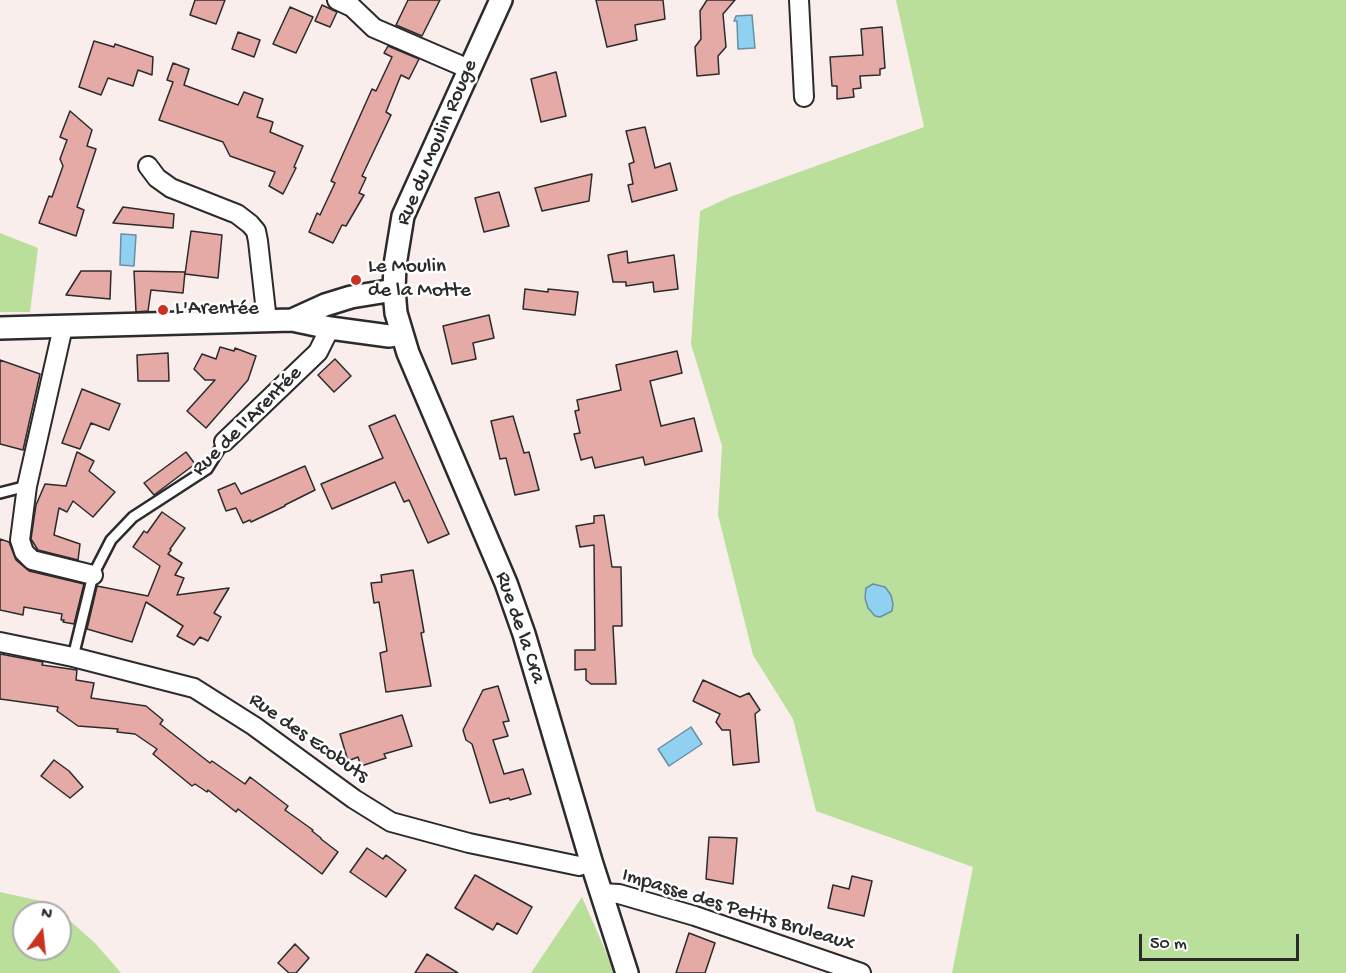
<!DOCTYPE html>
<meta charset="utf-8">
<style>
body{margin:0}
#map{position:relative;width:1346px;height:973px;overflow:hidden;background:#faeeed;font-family:"Gochi Hand",sans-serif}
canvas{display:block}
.north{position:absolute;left:12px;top:901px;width:60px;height:60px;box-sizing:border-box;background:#fff;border:2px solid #aaa;border-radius:50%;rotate:15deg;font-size:16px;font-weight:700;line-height:24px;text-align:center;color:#2b2b2b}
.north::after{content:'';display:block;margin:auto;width:21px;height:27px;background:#c8321e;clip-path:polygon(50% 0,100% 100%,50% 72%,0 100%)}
.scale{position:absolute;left:1139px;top:934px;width:160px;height:27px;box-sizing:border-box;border:3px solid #2b2b2b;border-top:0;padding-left:8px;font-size:18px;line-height:21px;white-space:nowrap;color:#2b2b2b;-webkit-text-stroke:4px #fff;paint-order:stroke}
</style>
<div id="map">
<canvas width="1346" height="973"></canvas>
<div class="north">N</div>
<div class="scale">50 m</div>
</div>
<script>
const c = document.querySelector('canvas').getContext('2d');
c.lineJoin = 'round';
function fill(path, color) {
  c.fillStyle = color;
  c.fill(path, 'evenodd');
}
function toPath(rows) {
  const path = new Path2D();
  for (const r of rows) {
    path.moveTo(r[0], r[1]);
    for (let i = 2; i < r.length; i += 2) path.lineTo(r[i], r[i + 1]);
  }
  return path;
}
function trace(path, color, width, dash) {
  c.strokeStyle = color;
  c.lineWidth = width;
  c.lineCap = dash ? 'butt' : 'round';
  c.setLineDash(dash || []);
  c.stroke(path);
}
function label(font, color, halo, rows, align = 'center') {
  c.font = font + ' "Gochi Hand",sans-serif';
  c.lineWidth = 5;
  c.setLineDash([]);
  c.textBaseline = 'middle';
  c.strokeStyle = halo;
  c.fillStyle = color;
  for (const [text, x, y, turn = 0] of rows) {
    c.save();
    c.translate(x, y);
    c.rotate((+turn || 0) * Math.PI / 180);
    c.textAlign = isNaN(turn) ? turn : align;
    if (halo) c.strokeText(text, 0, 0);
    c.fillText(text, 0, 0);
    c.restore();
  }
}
fill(toPath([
 [896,0,1346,0,1346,973,952,973,973,867,816,811,793,719,753,655,718,515,722,446,691,344,700,211,730,197,924,127],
 [0,233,38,248,30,312,0,312],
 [0,892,50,903,96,944,121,973,0,973],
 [24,913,60,913,60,949,24,949],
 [582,897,615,973,531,973]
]), '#b9df9a');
const water = toPath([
 [752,15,755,48,738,49,737,21,734,21,736,16,752,15],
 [121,234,136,235,134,266,120,265,121,234],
 [873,584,885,587,891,595,893,604,892,611,880,617,875,616,868,608,865,598,866,588,873,584],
 [691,727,702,744,669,766,658,749,691,727]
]);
fill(water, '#90d1f1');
trace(water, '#688fa2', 1.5);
const building = toPath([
 [195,0,225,0,216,24,190,15,195,0],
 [408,0,440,0,422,36,396,25,408,0],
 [596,0,663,0,665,19,635,25,637,40,607,47,596,0],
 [707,0,735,0,723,14,726,47,718,56,719,74,697,76,695,47,701,39,700,11,707,0],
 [322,5,337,12,330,27,315,21,322,5],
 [290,7,313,17,296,53,273,44,290,7],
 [882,27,885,68,880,69,880,75,860,76,861,88,853,89,854,97,837,99,837,86,832,86,830,57,863,55,861,29,882,27],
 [238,32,260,40,254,57,232,49,238,32],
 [94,41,114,47,115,44,153,57,152,75,138,70,133,86,108,78,101,95,79,87,94,41],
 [388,46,419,59,409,79,401,75,386,112,391,115,362,176,366,178,359,193,364,195,346,226,342,225,333,243,309,232,317,213,320,215,335,183,331,181,372,89,376,91,392,57,384,53,388,46],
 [173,63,189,69,184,85,238,105,244,92,263,99,257,117,273,122,270,132,303,146,294,167,296,168,283,194,269,186,275,172,230,156,223,142,159,120,173,82,167,80,173,63],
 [556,72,566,116,541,122,531,79,556,72],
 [70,111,92,130,87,146,96,149,77,207,84,210,76,236,39,223,49,196,52,197,63,166,60,159,67,140,60,137,70,111],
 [645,127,655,168,670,163,677,190,632,202,628,185,633,184,629,164,634,162,626,131,645,127],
 [592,174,589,201,542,211,535,188,592,174],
 [499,192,509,226,484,232,475,198,499,192],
 [123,207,174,214,173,228,113,223,123,207],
 [191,231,222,235,218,278,185,274,191,231],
 [627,251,628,263,674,255,678,289,654,292,653,282,626,286,626,282,613,282,608,255,627,251],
 [81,271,111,271,110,299,66,295,81,271],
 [134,271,185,272,183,293,151,290,148,311,136,312,134,271],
 [525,289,548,292,548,289,578,292,575,315,523,309,525,289],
 [489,315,494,338,473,343,476,359,452,364,443,326,489,315],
 [220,347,234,351,235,348,256,356,248,380,206,428,187,411,215,380,205,380,194,369,202,354,216,359,220,347],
 [677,351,682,373,650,381,661,426,694,418,702,451,645,465,643,457,595,468,592,457,581,460,574,434,580,433,575,411,579,410,577,400,621,390,616,365,677,351],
 [168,353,169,381,138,381,137,355,168,353],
 [335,359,351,376,334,392,318,375,335,359],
 [0,360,40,374,23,450,0,444,0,360],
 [82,389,120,404,109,430,91,423,80,449,62,443,82,389],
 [395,415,449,534,428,543,409,500,404,502,395,482,332,509,321,484,383,458,369,426,395,415],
 [513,416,524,453,529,452,539,490,515,495,506,458,500,459,491,421,513,416],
 [77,452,94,461,89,471,115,492,93,517,73,501,67,512,59,508,54,535,80,544,78,560,38,550,31,539,36,505,45,484,66,486,77,452],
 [186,452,195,464,154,495,144,483,186,452],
 [305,466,315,490,285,505,285,506,251,522,250,520,243,523,236,508,226,511,218,490,235,483,241,494,305,466],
 [162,512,185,528,170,549,171,550,168,554,182,563,175,575,184,578,177,595,229,588,214,613,221,617,208,641,200,637,194,645,177,636,183,626,146,602,132,642,87,629,97,586,148,596,160,566,133,547,144,531,147,533,162,512],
 [604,515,612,567,621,567,622,626,613,626,616,684,591,684,586,680,586,669,575,670,575,650,595,650,594,545,580,547,576,526,594,523,594,516,604,515],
 [0,539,9,542,16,560,29,571,84,584,74,624,63,622,64,620,61,620,62,614,24,607,23,615,0,610,0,539],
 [413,570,424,632,421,633,431,686,386,692,380,653,387,651,379,602,374,603,371,583,382,582,381,575,413,570],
 [0,654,43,662,42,665,77,670,76,680,94,683,91,698,146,706,163,720,160,724,210,763,212,761,245,784,250,777,288,806,285,810,313,830,312,831,321,838,321,839,338,852,322,874,238,809,236,812,208,790,207,792,195,784,192,786,153,754,157,749,135,734,117,732,118,729,78,726,57,711,58,707,0,699,0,654],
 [703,680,740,697,749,693,760,710,755,714,759,762,733,765,730,730,722,730,716,722,720,714,693,701,703,680],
 [498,686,509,721,503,722,508,736,493,740,504,774,523,769,531,794,510,800,509,798,490,803,472,744,466,740,463,730,483,690,498,686],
 [402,715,412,746,384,754,386,758,361,766,358,757,348,761,340,734,402,715],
 [54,760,69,771,83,787,70,798,41,776,54,760],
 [709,837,737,838,733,884,706,879,709,837],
 [367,848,383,859,386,855,406,870,386,897,350,872,367,848],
 [475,875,532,907,517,934,497,923,493,930,455,908,475,875],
 [852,876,872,881,864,916,828,908,833,885,849,889,852,876],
 [689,933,715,943,705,973,676,973,689,933],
 [295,944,309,958,296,973,289,973,278,963,295,944],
 [427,954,458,973,415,973,427,954]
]);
fill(building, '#e5aaa5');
trace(building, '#2b2b2b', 1.5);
const service = toPath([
 [0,493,27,486],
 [73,657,93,575,111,540,133,517,207,469,224,442]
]);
const minor = toPath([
 [337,0,352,7,374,28,469,69],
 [799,0,804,97],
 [148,166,157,178,171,188,237,214,250,224,256,231,258,241,267,321],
 [63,327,27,486,20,540,24,552,32,560,93,575],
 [224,442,318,352,330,328],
 [0,642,73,657,194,688,254,726,354,799,391,822,469,843,579,866,591,861],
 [601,893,619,894,695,916,861,973]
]);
const tertiary = toPath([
 [501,0,403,216,395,265,394,290,396,313,408,353,506,583,524,634,591,861,627,973],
 [292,320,330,328,389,336,402,334],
 [0,328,292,320,325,305,351,297,394,290]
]);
trace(service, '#2b2b2b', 14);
trace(minor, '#2b2b2b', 22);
trace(tertiary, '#2b2b2b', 26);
trace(service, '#fff', 9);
trace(minor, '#fff', 18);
trace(tertiary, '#fff', 21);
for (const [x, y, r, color] of [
 [356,280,6,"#c8321e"],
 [163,310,6,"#c8321e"]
]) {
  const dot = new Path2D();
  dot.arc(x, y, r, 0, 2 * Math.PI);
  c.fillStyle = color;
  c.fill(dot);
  trace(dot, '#fff', 2);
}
label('21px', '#2b2b2b', '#fff', [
 ["Rue du Moulin Rouge",438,143,-67],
 ["Rue de l'Arentée",248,422,-45],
 ["Rue de la Cra",519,628,71],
 ["Rue des Ecobuts",308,739,35],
 ["Impasse des Petits Bruleaux",738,911,17]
]);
label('21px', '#2b2b2b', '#fff', [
 ["Le Moulin",368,268],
 ["de la Motte",368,292],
 ["L'Arentée",175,310]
], 'left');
</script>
